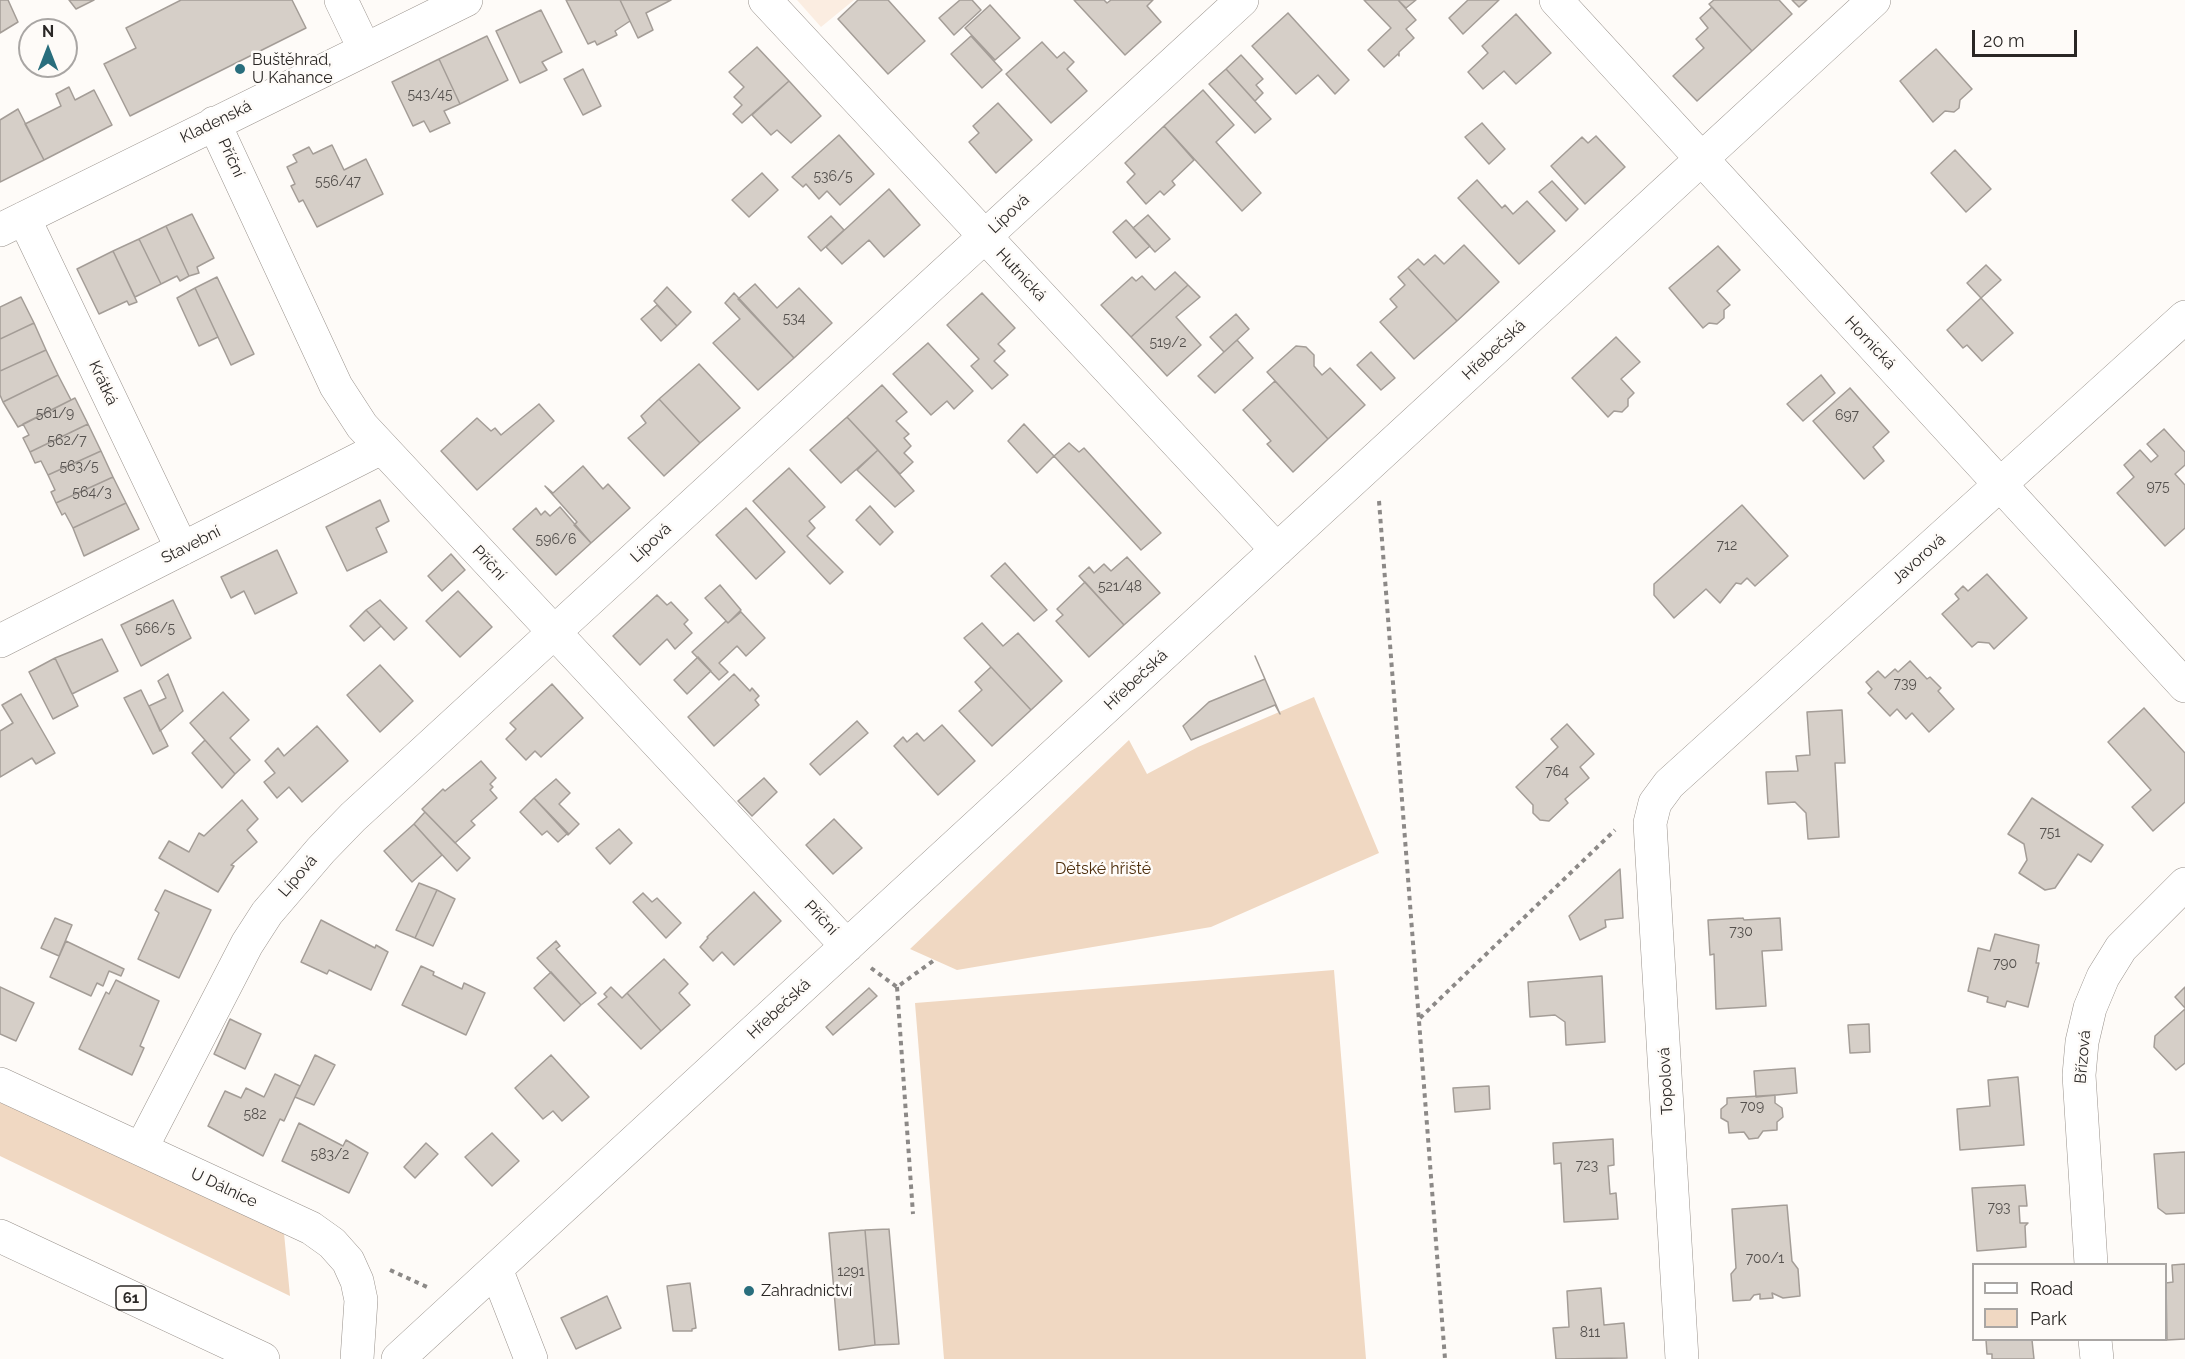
<!DOCTYPE html>
<meta charset="utf-8">
<style>
body{margin:0}
#map{position:relative;width:2185px;height:1359px;overflow:hidden;background:#fefbf8;font-family:Raleway,sans-serif}
canvas{display:block}
.legend{position:absolute;left:1972px;top:1263px;width:195px;height:78px;box-sizing:border-box;background:#fefbf8;border:2px solid #a9a6a4;margin:0;padding:8px 10px;list-style:none;font-size:18px;color:#2a2725}
.legend li{display:flex;align-items:center;gap:12px;height:30px}
.legend b{width:30px;border:2px solid #a9a6a4}
.north{position:absolute;left:18px;top:18px;width:60px;height:60px;box-sizing:border-box;background:#fefbf8;border:2px solid #a9a6a4;border-radius:50%;rotate:0deg;font-size:16px;font-weight:700;line-height:24px;text-align:center;color:#2a2725}
.north::after{content:'';display:block;margin:auto;width:21px;height:27px;background:#296e7d;clip-path:polygon(50% 0,100% 100%,50% 72%,0 100%)}
.scale{position:absolute;left:1972px;top:30px;width:105px;height:27px;box-sizing:border-box;border:3px solid #2a2725;border-top:0;padding-left:8px;font-size:18px;line-height:21px;white-space:nowrap;color:#2a2725;-webkit-text-stroke:4px #fefbf8;paint-order:stroke}
</style>
<div id="map">
<canvas width="2185" height="1359"></canvas>
<ul class="legend">
<li><b style="height:8px;background:#fff"></b>Road</li>
<li><b style="height:16px;background:#f0d8c2"></b>Park</li>
</ul>
<div class="north">N</div>
<div class="scale">20 m</div>
</div>
<script>
const c = document.querySelector('canvas').getContext('2d');
c.lineJoin = 'round';
function fill(path, color) {
  c.fillStyle = color;
  c.fill(path, 'evenodd');
}
function toPath(rows) {
  const path = new Path2D();
  for (const r of rows) {
    path.moveTo(r[0], r[1]);
    for (let i = 2; i < r.length; i += 2) path.lineTo(r[i], r[i + 1]);
  }
  return path;
}
function trace(path, color, width, dash) {
  c.strokeStyle = color;
  c.lineWidth = width;
  c.lineCap = dash ? 'butt' : 'round';
  c.setLineDash(dash || []);
  c.stroke(path);
}
function label(font, color, halo, rows, align = 'center') {
  c.font = font + ' Raleway,sans-serif';
  c.lineWidth = 5;
  c.setLineDash([]);
  c.textBaseline = 'middle';
  c.strokeStyle = halo;
  c.fillStyle = color;
  for (const [text, x, y, turn = 0] of rows) {
    c.save();
    c.translate(x, y);
    c.rotate((+turn || 0) * Math.PI / 180);
    c.textAlign = isNaN(turn) ? turn : align;
    if (halo) c.strokeText(text, 0, 0);
    c.fillText(text, 0, 0);
    c.restore();
  }
}
fill(toPath([
 [797,0,854,0,821,27]
]), '#fbede1');
fill(toPath([
 [1314,697,1379,853,1211,927,957,970,910,949,1129,740,1147,774,1198,747],
 [1334,970,1366,1359,944,1359,915,1003],
 [0,1096,284,1233,290,1296,0,1156]
]), '#f0d8c2');
const building = toPath([
 [0,0,8,0,18,22,0,33,0,0],
 [69,0,94,0,76,9,69,0],
 [181,0,292,0,306,28,130,116,104,64,136,48,126,28,181,0],
 [566,0,620,0,630,21,615,31,617,35,597,45,595,41,588,44,566,0],
 [620,0,671,0,646,13,653,30,638,38,620,0],
 [858,0,888,0,925,41,888,74,838,19,858,0],
 [960,0,972,0,981,10,954,35,939,18,960,0],
 [1074,0,1104,0,1107,3,1111,0,1153,0,1147,6,1161,22,1125,55,1074,0],
 [1364,0,1398,0,1416,20,1406,29,1414,38,1399,52,1399,56,1398,54,1384,67,1368,50,1391,28,1364,0],
 [1398,0,1416,0,1406,8,1398,0],
 [1468,0,1499,0,1463,34,1449,18,1468,0],
 [1714,0,1779,0,1792,14,1752,51,1709,4,1714,0],
 [1792,0,1807,0,1799,7,1792,0],
 [990,5,1020,38,995,60,965,28,990,5],
 [1712,7,1752,51,1697,101,1673,76,1704,48,1696,39,1708,28,1700,18,1712,7],
 [541,10,562,52,542,62,547,70,520,83,496,31,541,10],
 [1288,13,1349,80,1335,94,1318,75,1296,94,1252,46,1288,13],
 [1516,14,1551,53,1516,84,1504,71,1483,89,1468,72,1488,53,1482,46,1516,14],
 [487,36,508,80,460,104,439,59,487,36],
 [971,36,1002,70,982,88,951,54,971,36],
 [1042,42,1057,58,1064,52,1074,62,1067,69,1087,91,1051,123,1006,74,1042,42],
 [757,47,789,81,742,123,733,114,742,105,734,97,744,87,729,72,757,47],
 [1936,49,1972,89,1960,100,1959,108,1954,112,1945,111,1933,122,1900,81,1936,49],
 [1241,55,1263,79,1256,85,1263,93,1255,101,1226,69,1241,55],
 [439,59,460,104,444,111,450,123,430,132,424,121,413,126,392,82,439,59],
 [583,69,601,106,583,115,564,79,583,69],
 [1226,69,1271,119,1255,133,1209,84,1226,69],
 [789,81,821,116,791,143,777,130,771,135,752,115,789,81],
 [69,87,75,100,94,90,112,125,44,160,25,124,61,106,56,94,69,87],
 [1203,90,1234,125,1216,142,1261,193,1242,211,1164,126,1203,90],
 [998,103,1032,140,996,173,969,142,979,133,973,126,998,103],
 [18,109,44,160,0,182,0,120,18,109],
 [1482,123,1505,149,1489,164,1465,137,1482,123],
 [1164,126,1194,160,1172,181,1175,185,1164,195,1160,191,1146,204,1127,182,1135,174,1125,163,1164,126],
 [839,135,874,174,840,205,827,191,819,199,806,184,803,187,792,177,839,135],
 [1596,136,1625,167,1585,204,1551,166,1582,137,1588,143,1596,136],
 [332,145,344,170,366,159,383,194,317,227,303,200,299,202,291,186,295,184,287,167,297,162,293,155,309,147,313,154,332,145],
 [1955,150,1991,189,1966,212,1931,173,1955,150],
 [762,173,778,190,749,217,732,200,762,173],
 [1477,180,1502,208,1505,205,1513,214,1527,201,1555,231,1519,264,1458,198,1477,180],
 [1552,181,1578,209,1566,221,1539,192,1552,181],
 [889,189,920,225,884,257,869,240,842,264,826,247,889,189],
 [192,214,214,258,197,267,199,273,189,276,166,226,192,214],
 [1148,215,1170,239,1155,252,1133,228,1148,215],
 [831,216,844,230,821,251,808,237,831,216],
 [1126,220,1150,246,1136,258,1113,232,1126,220],
 [166,226,189,276,180,281,177,276,161,284,139,239,166,226],
 [139,239,161,284,135,297,113,251,139,239],
 [1464,245,1499,282,1457,321,1408,268,1418,259,1424,265,1435,255,1444,264,1464,245],
 [1718,246,1740,270,1717,291,1730,305,1724,310,1724,318,1717,324,1709,323,1703,328,1669,288,1718,246],
 [113,251,137,302,129,305,127,301,99,314,77,269,113,251],
 [1986,265,2001,280,1981,298,1967,283,1986,265],
 [1408,268,1457,321,1414,359,1380,322,1397,307,1390,299,1405,285,1398,277,1408,268],
 [1175,272,1188,285,1131,337,1101,305,1132,277,1136,281,1142,276,1155,290,1175,272],
 [217,277,254,354,231,365,195,288,217,277],
 [755,284,777,308,799,288,832,323,794,358,738,299,755,284],
 [1188,285,1200,297,1176,317,1201,345,1167,376,1131,337,1188,285],
 [667,287,691,312,677,326,654,301,667,287],
 [195,288,218,337,199,346,177,298,195,288],
 [734,293,794,358,758,390,713,343,740,319,725,303,734,293],
 [982,293,1015,328,998,344,1005,351,994,361,1008,375,992,389,971,366,979,359,947,325,982,293],
 [21,297,34,323,0,339,0,307,21,297],
 [1981,298,2013,333,1982,361,1967,345,1963,348,1947,330,1981,298],
 [657,305,677,326,661,341,641,319,657,305],
 [1236,314,1249,329,1224,352,1210,337,1236,314],
 [34,323,46,350,0,371,0,339,34,323],
 [1616,337,1640,362,1621,379,1634,393,1628,399,1628,406,1622,412,1614,411,1608,417,1572,378,1616,337],
 [1237,340,1253,358,1215,393,1198,376,1237,340],
 [928,343,973,391,954,409,947,401,931,415,893,374,928,343],
 [1296,346,1306,347,1314,355,1314,366,1322,375,1330,368,1365,405,1328,439,1267,372,1296,346],
 [46,350,58,375,3,402,0,395,0,371,46,350],
 [1371,352,1395,378,1381,390,1357,365,1371,352],
 [699,364,740,408,700,443,659,399,699,364],
 [58,375,71,400,18,427,3,402,58,375],
 [1821,375,1835,393,1803,421,1787,404,1821,375],
 [1275,381,1328,439,1293,472,1267,444,1271,441,1243,410,1275,381],
 [882,385,907,412,896,421,909,434,904,438,911,446,904,453,913,462,900,474,847,417,882,385],
 [1850,388,1889,432,1873,447,1884,461,1864,479,1813,421,1850,388],
 [75,398,88,424,30,452,23,438,29,435,23,424,75,398],
 [659,399,700,443,664,476,628,438,646,423,641,416,659,399],
 [539,404,554,421,477,490,441,451,477,418,491,431,495,428,501,435,539,404],
 [847,417,878,450,841,483,810,450,847,417],
 [88,424,101,451,48,475,41,461,35,463,30,452,88,424],
 [1024,424,1054,456,1037,473,1008,441,1024,424],
 [2164,429,2185,452,2185,465,2175,474,2185,485,2185,528,2165,546,2117,493,2134,477,2124,465,2140,450,2151,462,2158,456,2147,444,2164,429],
 [1069,443,1079,452,1084,448,1161,533,1141,550,1054,456,1069,443],
 [878,450,914,491,895,507,857,470,878,450],
 [101,451,113,477,56,503,51,492,55,490,48,475,101,451],
 [583,466,603,489,608,484,630,508,591,543,574,525,577,522,545,486,553,493,583,466],
 [789,468,825,507,809,521,815,528,807,536,843,572,830,584,753,501,789,468],
 [113,477,126,503,73,528,65,513,62,515,56,503,113,477],
 [380,500,389,521,376,528,387,552,347,571,326,527,380,500],
 [126,503,139,529,84,556,73,528,126,503],
 [1742,505,1788,556,1755,586,1747,578,1741,584,1736,583,1720,603,1706,589,1674,618,1654,595,1654,584,1742,505],
 [870,506,893,532,880,545,856,520,870,506],
 [560,507,591,543,556,575,513,529,536,508,541,515,545,511,550,516,560,507],
 [746,508,785,552,756,579,716,535,746,508],
 [277,550,297,593,255,614,244,591,231,598,221,577,277,550],
 [451,554,465,570,442,591,428,576,451,554],
 [1127,557,1160,593,1124,625,1079,576,1089,567,1094,573,1104,564,1111,571,1127,557],
 [1005,563,1047,610,1034,621,991,576,1005,563],
 [1987,574,2027,618,1994,649,1989,643,1978,642,1972,647,1942,614,1959,599,1955,594,1963,586,1968,591,1987,574],
 [1085,582,1124,625,1089,657,1056,621,1063,615,1057,609,1085,582],
 [720,585,741,610,728,623,705,598,720,585],
 [458,591,492,627,460,657,426,621,458,591],
 [657,595,667,605,671,602,688,620,684,624,692,633,675,649,667,639,640,665,613,636,657,595],
 [173,600,191,638,141,666,121,625,173,600],
 [380,600,407,628,394,640,366,610,380,600],
 [366,610,381,626,364,641,350,626,366,610],
 [741,612,765,638,746,656,737,646,719,663,728,672,719,680,692,652,726,621,728,623,741,612],
 [982,623,1003,646,1018,633,1062,681,1031,710,964,638,982,623],
 [102,639,118,671,72,694,55,658,102,639],
 [1255,656,1280,714,1275,705,1191,740,1183,726,1209,702,1265,679,1255,656],
 [698,657,711,671,687,694,674,680,698,657],
 [55,658,78,706,53,719,29,672,55,658],
 [1910,661,1927,679,1930,677,1941,688,1938,691,1954,709,1929,732,1912,713,1906,719,1897,709,1890,716,1868,693,1872,689,1866,682,1878,671,1885,678,1895,669,1898,672,1910,661],
 [380,665,413,701,380,732,347,695,380,665],
 [991,667,1031,710,992,746,959,711,982,690,975,682,991,667],
 [168,674,183,711,160,731,149,706,166,698,158,681,168,674],
 [734,674,750,691,752,688,759,696,755,700,759,705,714,746,688,717,734,674],
 [552,684,583,718,541,757,535,751,526,760,506,739,516,729,510,723,552,684],
 [141,690,168,746,153,754,124,698,141,690],
 [223,692,249,720,230,738,250,760,235,774,190,723,223,692],
 [21,694,55,753,36,764,32,758,0,777,0,731,13,723,2,705,21,694],
 [2144,708,2185,753,2185,802,2153,831,2132,807,2151,790,2108,742,2144,708],
 [1842,710,1845,763,1835,763,1839,837,1808,839,1806,813,1795,802,1768,804,1766,772,1798,771,1796,756,1810,755,1807,712,1842,710],
 [857,721,868,733,820,775,810,764,857,721],
 [1567,724,1594,754,1580,767,1589,778,1565,799,1568,803,1549,821,1540,820,1533,813,1533,805,1516,787,1558,747,1551,739,1567,724],
 [942,725,975,761,938,795,894,746,903,737,907,742,917,733,924,741,942,725],
 [317,726,348,761,302,802,289,787,277,798,264,782,275,773,265,761,278,748,284,756,317,726],
 [205,740,235,774,222,788,192,753,205,740],
 [481,761,496,778,490,784,493,787,490,790,497,798,471,821,475,825,455,843,422,809,443,789,445,791,481,761],
 [764,778,777,792,752,816,738,801,764,778],
 [556,779,570,793,559,804,579,824,568,835,534,798,556,779],
 [534,798,568,833,558,842,547,831,542,835,520,812,534,798],
 [2032,798,2103,845,2091,862,2078,854,2055,888,2045,890,2019,873,2027,860,2024,844,2008,834,2032,798],
 [242,800,258,819,247,830,257,842,231,865,234,866,218,892,159,858,169,841,189,852,199,833,204,836,242,800],
 [425,812,470,858,457,871,414,824,425,812],
 [834,819,862,848,833,874,806,845,834,819],
 [414,824,442,855,412,882,384,851,414,824],
 [619,829,632,843,610,864,596,848,619,829],
 [1620,869,1623,918,1605,920,1606,927,1580,940,1569,916,1620,869],
 [419,883,437,890,415,938,396,930,419,883],
 [165,890,211,910,179,978,138,959,159,913,155,910,165,890],
 [437,890,455,899,433,946,415,938,437,890],
 [754,892,781,921,734,965,722,952,713,961,700,947,708,938,707,937,754,892],
 [643,893,652,902,657,898,681,923,666,938,633,902,643,893],
 [55,918,72,925,59,956,41,948,55,918],
 [1743,918,1744,920,1780,918,1782,950,1762,951,1766,1006,1716,1009,1714,954,1710,955,1708,920,1743,918],
 [321,920,375,948,376,945,388,952,371,990,329,970,327,974,301,962,321,920],
 [1995,934,2039,945,2036,963,2039,963,2028,1007,2007,1001,2005,1007,1987,1002,1988,997,1968,991,1978,948,1990,951,1995,934],
 [66,941,124,969,121,976,109,971,103,986,97,983,91,996,50,977,66,941],
 [556,941,560,946,556,949,596,993,581,1005,537,958,556,941],
 [664,959,688,984,679,993,690,1005,661,1031,627,993,664,959],
 [421,966,434,972,433,975,462,989,464,983,485,993,466,1035,402,1005,421,966],
 [551,972,581,1005,564,1021,534,988,551,972],
 [1602,976,1605,1042,1566,1045,1565,1022,1555,1015,1530,1017,1528,982,1602,976],
 [116,980,159,1001,140,1046,144,1048,132,1075,79,1049,106,992,109,994,116,980],
 [0,987,34,1003,16,1041,0,1034,0,987],
 [611,987,622,998,627,993,661,1031,641,1049,598,1004,607,997,604,994,611,987],
 [2185,987,2185,1008,2175,997,2185,987],
 [869,988,877,996,833,1035,826,1027,869,988],
 [2185,1009,2185,1063,2176,1070,2154,1047,2155,1036,2185,1009],
 [230,1019,261,1034,245,1069,214,1054,230,1019],
 [1869,1024,1870,1052,1850,1053,1848,1025,1869,1024],
 [315,1055,335,1065,314,1105,295,1097,315,1055],
 [551,1055,589,1097,562,1121,553,1111,543,1119,515,1088,551,1055],
 [1795,1068,1797,1093,1756,1097,1754,1071,1795,1068],
 [275,1074,300,1086,284,1121,280,1119,263,1156,208,1126,225,1091,241,1098,246,1088,264,1097,275,1074],
 [2018,1077,2024,1145,1960,1150,1957,1109,1990,1106,1988,1080,2018,1077],
 [1489,1086,1490,1109,1455,1112,1453,1088,1489,1086],
 [1775,1095,1775,1103,1782,1108,1783,1117,1777,1122,1777,1130,1763,1131,1758,1138,1749,1139,1744,1132,1729,1133,1728,1122,1721,1118,1721,1109,1727,1104,1727,1098,1775,1095],
 [299,1123,343,1146,346,1140,368,1153,349,1193,282,1161,299,1123],
 [492,1133,519,1161,492,1186,465,1157,492,1133],
 [1613,1139,1614,1165,1608,1166,1610,1194,1616,1193,1618,1219,1564,1222,1561,1163,1554,1164,1553,1143,1613,1139],
 [426,1143,438,1154,415,1178,404,1167,426,1143],
 [2185,1152,2185,1213,2166,1214,2158,1208,2154,1154,2185,1152],
 [2025,1185,2027,1206,2019,1206,2020,1223,2028,1223,2025,1226,2026,1247,1977,1251,1972,1188,2025,1185],
 [1787,1205,1792,1261,1798,1269,1800,1296,1783,1298,1772,1293,1773,1298,1760,1299,1760,1294,1754,1295,1750,1300,1733,1301,1731,1274,1736,1268,1732,1209,1787,1205],
 [889,1229,899,1344,875,1345,865,1230,889,1229],
 [865,1230,875,1345,839,1350,829,1233,865,1230],
 [2185,1264,2185,1339,2167,1340,2166,1283,2173,1282,2172,1265,2185,1264],
 [690,1283,696,1328,692,1329,692,1331,673,1331,667,1286,690,1283],
 [1601,1288,1604,1325,1624,1323,1627,1358,1556,1359,1553,1328,1569,1327,1567,1291,1601,1288],
 [607,1296,621,1328,576,1349,561,1318,607,1296],
 [1986,1340,2032,1340,2034,1359,1992,1359,1992,1354,1987,1354,1986,1340]
]);
fill(building, '#d6cfc8');
trace(building, '#a49d97', 1.5);
const minor = toPath([
 [341,0,364,48],
 [765,0,1277,550],
 [1556,0,2185,686],
 [214,123,336,386,362,426,847,946],
 [24,218,182,549],
 [0,230,466,0],
 [0,641,381,448],
 [0,1084,311,1228,332,1243,348,1261,357,1281,361,1300,357,1359],
 [141,1149,247,944,267,913,321,850,353,817,1242,0],
 [2091,1264,2079,1075,2082,1042,2090,1008,2103,977,2121,948,2185,884],
 [496,1269,531,1359],
 [2095,1340,2097,1359],
 [398,1359,1874,0],
 [1682,1359,1650,823,1655,803,1669,784,2185,317]
]);
const major = toPath([
 [0,1236,263,1359]
]);
trace(minor, '#99928c', 34);
trace(major, '#99928c', 34);
trace(toPath([
 [1379,501,1445,1359],
 [871,968,897,987,933,961],
 [897,987,913,1214],
 [1420,1018,1615,830],
 [390,1270,427,1287]
]), '#8c8987', 4, [4.5, 4.5]);
trace(minor, '#fff', 33);
trace(major, '#fff', 33);
for (const [x, y, r, color] of [
 [240,69,6,"#296e7d"],
 [749,1291,6,"#296e7d"]
]) {
  const dot = new Path2D();
  dot.arc(x, y, r, 0, 2 * Math.PI);
  c.fillStyle = color;
  c.fill(dot);
  trace(dot, '#fefbf8', 2);
}
label('14px', '#55514e', null, [
 ["543/45",430,95],
 ["536/5",833,177],
 ["556/47",338,182],
 ["534",794,319],
 ["519/2",1168,343],
 ["561/9",55,414],
 ["697",1847,416],
 ["562/7",67,441],
 ["563/5",79,467],
 ["975",2158,487],
 ["564/3",92,493],
 ["596/6",556,540],
 ["712",1727,546],
 ["521/48",1120,587],
 ["566/5",155,629],
 ["739",1905,684],
 ["764",1557,772],
 ["751",2050,833],
 ["730",1741,932],
 ["790",2005,964],
 ["709",1752,1107],
 ["582",255,1115],
 ["583/2",330,1155],
 ["723",1587,1166],
 ["793",1999,1208],
 ["700/1",1765,1259],
 ["1291",851,1272],
 ["811",1590,1333]
]);
for (const [x, y, w] of [
 [131,1298,30]
]) {
  const box = new Path2D();
  box.roundRect(x - w / 2, y - 12, w, 24, 4.5);
  c.fillStyle = '#fefbf8';
  c.fill(box);
  trace(box, '#2a2725', 1.5);
}
label('bold 15px', '#2a2725', null, [
 ["61",131,1298]
]);
label('16px', '#2a2725', '#fefbf8', [
 ["Buštěhrad,",252,60],
 ["U Kahance",252,78],
 ["Zahradnictví",761,1291]
], 'left');
label('16px', '#2a2725', '#fefbf8', [
 ["Kladenská",216,122,-26],
 ["Příční",231,158,65],
 ["Lípová",1009,214,-43],
 ["Hutnická",1021,275,47],
 ["Hornická",1870,343,47],
 ["Hřebečská",1494,350,-43],
 ["Krátká",103,383,65],
 ["Lípová",651,543,-43],
 ["Stavební",191,545,-27],
 ["Javorová",1919,559,-42],
 ["Příční",489,563,47],
 ["Hřebečská",1136,680,-43],
 ["Lípová",298,876,-49],
 ["Příční",821,918,47],
 ["Hřebečská",779,1009,-43],
 ["Břízová",2083,1057,-85],
 ["Topolová",1666,1081,-93],
 ["U Dálnice",224,1188,25]
]);
label('16px', '#4c2d0b', '#fefbf8', [
 ["Dětské hřiště",1103,869]
]);
</script>
